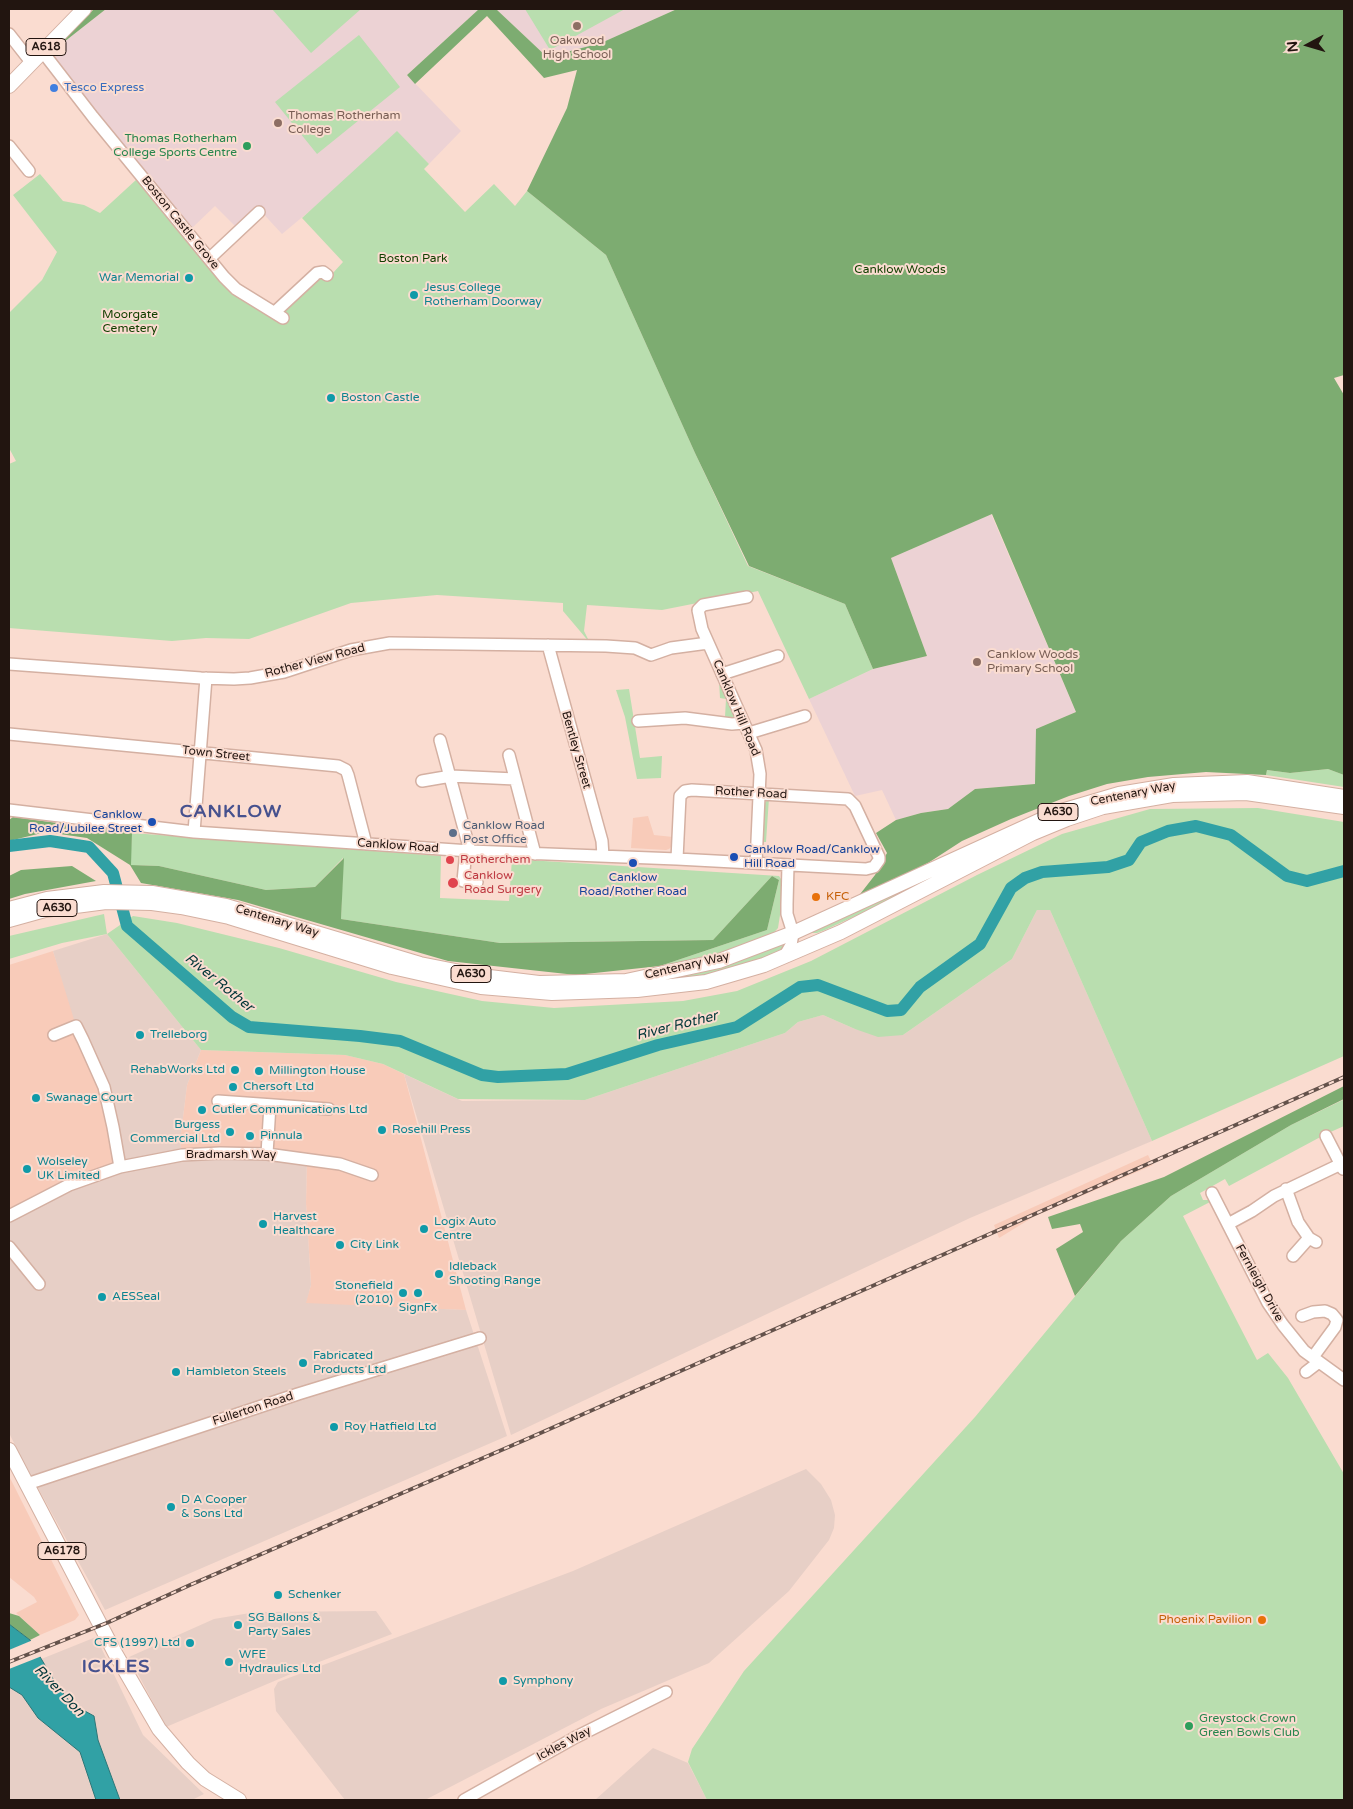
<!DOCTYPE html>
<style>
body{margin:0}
#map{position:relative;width:1353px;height:1809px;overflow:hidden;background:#fadcd0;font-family:"Varela Round",sans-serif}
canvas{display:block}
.frame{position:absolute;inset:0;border:10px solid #221510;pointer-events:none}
.north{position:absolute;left:1283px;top:20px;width:50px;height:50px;-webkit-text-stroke:4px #fadcd0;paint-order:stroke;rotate:264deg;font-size:14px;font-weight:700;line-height:20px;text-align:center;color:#221510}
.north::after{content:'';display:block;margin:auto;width:18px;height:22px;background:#221510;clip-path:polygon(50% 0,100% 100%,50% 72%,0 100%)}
</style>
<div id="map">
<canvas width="1353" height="1809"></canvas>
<div class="frame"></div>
<div class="north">N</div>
</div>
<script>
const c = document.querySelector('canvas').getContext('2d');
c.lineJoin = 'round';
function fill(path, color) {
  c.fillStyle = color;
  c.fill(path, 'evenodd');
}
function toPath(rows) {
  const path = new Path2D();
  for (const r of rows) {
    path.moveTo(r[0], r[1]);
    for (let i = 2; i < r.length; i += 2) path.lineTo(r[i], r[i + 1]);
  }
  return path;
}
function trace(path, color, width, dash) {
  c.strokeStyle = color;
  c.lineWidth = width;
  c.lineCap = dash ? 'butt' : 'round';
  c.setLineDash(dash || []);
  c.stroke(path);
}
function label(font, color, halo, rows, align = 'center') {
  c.font = font + ' "Varela Round",sans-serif';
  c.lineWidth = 4;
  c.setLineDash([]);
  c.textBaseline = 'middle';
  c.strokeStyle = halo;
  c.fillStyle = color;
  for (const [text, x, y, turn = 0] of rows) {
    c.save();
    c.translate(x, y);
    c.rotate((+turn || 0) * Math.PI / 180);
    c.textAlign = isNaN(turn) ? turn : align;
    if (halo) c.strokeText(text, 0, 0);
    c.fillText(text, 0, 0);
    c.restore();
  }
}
fill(toPath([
 [648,816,654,835,673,837,672,846,669,849,666,850,631,848,633,818],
 [53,951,65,987,104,1087,120,1167,9,1216,9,965],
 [201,1050,345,1055,383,1064,404,1074,466,1310,305,1304,311,1285,306,1203,307,1158,182,1155,180,1141,187,1085],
 [1148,1155,1153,1165,1035,1216,999,1238,994,1225],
 [9,1476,79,1615,75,1620,40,1635,16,1613,37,1602,34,1597,9,1577]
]), '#f8cbb9');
fill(toPath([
 [1037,910,1050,910,1152,1141,970,1218,511,1435,404,1074,462,1101,585,1100,785,1033,798,1022,823,1015,855,1029,903,1035,1012,959],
 [107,934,201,1050,187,1085,180,1141,182,1155,307,1158,306,1203,311,1285,306,1303,466,1310,507,1436,105,1610,22,1459,9,1433,9,1216,120,1166,113,1127,76,1026,53,951],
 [806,1469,821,1484,831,1500,835,1515,834,1528,829,1540,789,1591,709,1663,601,1709,425,1800,345,1800,276,1711,274,1689,278,1682,573,1571],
 [376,1611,392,1634,319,1662,166,1727,129,1657,214,1619,256,1612],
 [96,1637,143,1735,204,1794,192,1800,9,1800,9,1672],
 [653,1748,688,1763,707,1800,595,1800]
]), '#e7cfc6');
fill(toPath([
 [106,9,479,9,407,75,461,131,429,164,397,132,336,189,282,234,257,207,236,227,215,206,191,229,96,115,50,53],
 [496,9,677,9,601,43,547,57],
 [991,514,1076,712,1036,729,1036,784,975,789,948,809,921,813,896,820,882,790,855,796,809,699,873,669,927,656,891,558]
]), '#ecd2d4');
fill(toPath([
 [272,9,361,9,311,53],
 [525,9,625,9,550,50],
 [359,35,400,87,317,154,275,102],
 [397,131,429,164,424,169,465,212,494,184,515,206,527,191,606,255,695,453,748,566,845,604,873,669,809,699,758,591,662,610,587,605,584,631,590,643,563,611,563,603,437,595,351,603,249,639,206,638,172,641,9,628,9,464,16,461,9,448,9,313,42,280,57,252,13,195,40,174,63,201,84,205,100,213,137,179,234,291,281,313,318,275,332,274,343,262,302,218],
 [719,680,735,715,733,719,725,717,726,699,720,698],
 [629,689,640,758,662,756,661,778,637,779,625,717,616,690],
 [1328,769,1344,775,1344,787,1266,775,1267,770,1290,773],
 [769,798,766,842,762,842,764,804],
 [1258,808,1344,822,1344,1056,1152,1141,1050,910,1037,910,1012,959,903,1035,878,1037,855,1029,823,1015,798,1022,785,1033,585,1100,458,1099,383,1064,345,1055,201,1050,107,934,62,943,9,959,9,936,104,914,107,934,133,916,177,923,279,948,396,982,482,1001,554,1008,683,1001,737,991,811,961,977,875,1062,834,1150,809],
 [132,833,441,856,440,898,509,901,512,859,779,876,783,882,780,915,778,928,770,937,714,957,674,966,660,966,767,930,779,880,772,876,713,940,500,943,341,919,343,858,315,887,266,890,159,866,130,865],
 [976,855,912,890,825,930,817,933,808,933],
 [783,943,784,946,776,954,711,975,622,986],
 [1343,1100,1344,1103,1344,1126,1326,1134,1229,1186,1225,1179,1200,1193,1203,1200,1208,1200,1210,1202,1183,1216,1257,1360,1268,1353,1288,1378,1344,1474,1344,1800,707,1800,688,1762,692,1749,744,1671,975,1417,1121,1241,1171,1196,1291,1125]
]), '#b9deaf');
fill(toPath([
 [94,9,106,9,50,53],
 [479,9,496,9,547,57,601,43,677,9,1344,9,1344,375,1334,378,1344,395,1344,775,1328,769,1290,773,1267,770,1266,775,1206,772,1148,777,1107,784,1069,796,1011,819,962,841,928,863,857,898,875,875,887,853,876,833,896,820,921,813,948,809,975,789,1035,784,1036,729,1076,712,992,514,891,558,927,656,873,669,845,604,749,566,695,453,606,255,527,191,567,108,577,70,544,78,487,16,415,84,407,75],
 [13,817,132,833,131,865,159,866,266,890,315,887,344,858,341,919,500,943,713,940,772,876,779,880,767,930,660,966,576,975,448,961,238,900,141,883,130,865,87,838,46,832,9,841,9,820],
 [72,866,96,881,25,894,9,899,9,876,21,870],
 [1344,1086,1344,1099,1291,1125,1171,1196,1121,1241,1075,1296,1056,1249,1083,1232,1080,1224,1052,1229,1048,1217,1164,1177],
 [9,1613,19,1616,40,1635,30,1640,9,1624]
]), '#7dac71');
const water = toPath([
 [9,1624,30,1640,58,1687,72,1704,94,1716,98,1740,120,1800,96,1800,80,1752,38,1718,22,1695,9,1687,9,1624]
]);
fill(water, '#31a1a5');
trace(water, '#2c7778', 1);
fill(toPath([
 [33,1640,42,1656,9,1669,9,1650]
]), '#fadcd0');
trace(toPath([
 [9,846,50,841,89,847,113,873,127,926,232,1017,249,1027,360,1036,400,1041,482,1075,498,1077,567,1074,658,1045,737,1027,800,987,818,985,887,1011,901,1010,920,987,980,944,1011,888,1025,878,1042,872,1108,867,1129,860,1141,842,1168,831,1196,826,1231,835,1287,876,1307,881,1344,871]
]), '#31a1a5', 12);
const minor = toPath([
 [9,34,31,62],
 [42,51,93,117,224,277,236,289,283,318],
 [9,146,29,171],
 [210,258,259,212],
 [275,312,317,273,323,272,327,275],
 [747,597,703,605,698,610,702,629,756,750,760,774,756,863],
 [548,645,602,841,603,856],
 [9,664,201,678,234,679,250,678,284,672,351,650,390,643,606,646,635,648,651,655,671,648,708,643],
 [722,674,778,656],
 [638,721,685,718,732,724,744,723],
 [749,733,805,716],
 [9,734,338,766,346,770,348,775,366,844],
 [440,740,470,851],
 [509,755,535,854],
 [422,781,451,776,515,779],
 [9,810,194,832,470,851,677,859,866,869,874,867,879,860,879,857,855,806,848,799,692,790,685,791,680,796,677,859],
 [194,832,206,678],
 [466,850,463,881,477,882],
 [784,957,791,945,793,933,787,914,787,904,788,865],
 [54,1035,76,1026,83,1040,104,1087,113,1127,120,1167],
 [218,1101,329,1109],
 [1326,1136,1343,1169],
 [267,1154,270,1105],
 [1286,1189,1298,1222,1309,1238,1316,1242],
 [1212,1193,1268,1303,1283,1325,1304,1351,1344,1380],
 [9,1216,69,1185,120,1167,182,1155,220,1153,267,1154,340,1164,372,1175],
 [1228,1224,1252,1211,1274,1196,1341,1164],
 [9,1247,39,1284],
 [1293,1256,1309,1238],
 [1302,1316,1313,1312,1325,1311,1332,1314,1337,1320,1335,1327,1313,1357],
 [1306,1372,1319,1362],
 [27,1484,298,1394,480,1338],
 [464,1800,576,1737,666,1692]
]);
const major = toPath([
 [9,86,84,9],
 [9,909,47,899,104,892,152,893,226,906,420,964,481,976,539,983,626,981,719,961,793,933,1058,812,1119,794,1174,785,1247,782,1344,797],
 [9,920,45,910,106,902,152,903,181,907,229,917,392,967,481,987,552,993,637,990,706,982,764,965,841,932,1033,833,1067,819,1103,807,1172,795,1246,793,1344,807],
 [9,1450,115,1653,159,1729,188,1763,205,1779,239,1800]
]);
trace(minor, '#d4b0a2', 14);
trace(major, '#d4b0a2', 16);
trace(minor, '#fff', 11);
trace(major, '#fff', 14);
const rail = toPath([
 [9,1662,109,1622,190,1585,527,1439,1344,1077]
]);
trace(rail, '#64524b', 4);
trace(rail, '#fadcd0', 2, [5.5]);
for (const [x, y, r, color] of [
 [577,26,5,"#8d6e63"],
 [54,88,5,"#3f7fe0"],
 [278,123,5,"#8d6e63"],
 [247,146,5,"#2e9e5b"],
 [189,278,5,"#0f9aa8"],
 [414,295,5,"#0f9aa8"],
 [331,398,5,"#0f9aa8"],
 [977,662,5,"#8d6e63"],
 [152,822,5,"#1a4fb4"],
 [453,833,5,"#5c6f8a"],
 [734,857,5,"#1a4fb4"],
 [450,860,5,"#e0444e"],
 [633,863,5,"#1a4fb4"],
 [453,883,6,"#e0444e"],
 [816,897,5,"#e8710a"],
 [140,1035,5,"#0f9aa8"],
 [235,1070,5,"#0f9aa8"],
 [259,1071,5,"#0f9aa8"],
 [233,1087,5,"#0f9aa8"],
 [36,1098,5,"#0f9aa8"],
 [202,1110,5,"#0f9aa8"],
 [382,1130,5,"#0f9aa8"],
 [230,1132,5,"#0f9aa8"],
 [250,1136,5,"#0f9aa8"],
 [27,1169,5,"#0f9aa8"],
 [263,1224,5,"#0f9aa8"],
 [424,1229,5,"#0f9aa8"],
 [340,1245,5,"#0f9aa8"],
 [439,1274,5,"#0f9aa8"],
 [403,1293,5,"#0f9aa8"],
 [418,1293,5,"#0f9aa8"],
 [102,1297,5,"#0f9aa8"],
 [303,1363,5,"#0f9aa8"],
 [176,1372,5,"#0f9aa8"],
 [334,1427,5,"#0f9aa8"],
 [171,1507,5,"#0f9aa8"],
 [278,1595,5,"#0f9aa8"],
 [1262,1620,5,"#e8710a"],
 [238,1625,5,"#0f9aa8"],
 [190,1643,5,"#0f9aa8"],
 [229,1662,5,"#0f9aa8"],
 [503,1681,5,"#0f9aa8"],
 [1189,1726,5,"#2e9e5b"]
]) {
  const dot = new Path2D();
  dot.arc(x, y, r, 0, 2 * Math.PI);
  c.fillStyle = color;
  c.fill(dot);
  trace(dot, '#fadcd0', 2);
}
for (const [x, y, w] of [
 [46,47,40],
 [1058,812,40],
 [57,908,40],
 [471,974,40],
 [62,1551,48]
]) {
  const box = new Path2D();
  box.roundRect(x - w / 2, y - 8.5, w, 17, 4);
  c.fillStyle = '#fadcd0';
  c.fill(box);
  trace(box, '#221510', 1);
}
label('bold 11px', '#221510', null, [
 ["A618",46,47],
 ["A630",1058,812],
 ["A630",57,908],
 ["A630",471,974],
 ["A6178",62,1551]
]);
label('12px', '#785e54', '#fadcd0', [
 ["Oakwood",577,41,"center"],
 ["High School",577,55,"center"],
 ["Thomas Rotherham",288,116],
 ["College",288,130],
 ["Canklow Woods",987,655],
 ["Primary School",987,669]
], 'left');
label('12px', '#366cbe', '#fadcd0', [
 ["Tesco Express",64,88]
], 'left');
label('12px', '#27864d', '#fadcd0', [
 ["Thomas Rotherham",237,139],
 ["College Sports Centre",237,153],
 ["Greystock Crown",1199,1719,"left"],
 ["Green Bowls Club",1199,1733,"left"]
], 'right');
label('12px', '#221510', '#fadcd0', [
 ["Boston Castle Grove",180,223,51],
 ["Rother View Road",315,661,-15],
 ["Canklow Hill Road",736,708,67],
 ["Bentley Street",576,750,74],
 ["Town Street",216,754,6],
 ["Rother Road",751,793,3],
 ["Centenary Way",1133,794,-11],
 ["Canklow Road",398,846,4],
 ["Centenary Way",277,921,17],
 ["Centenary Way",687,966,-13],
 ["Bradmarsh Way",231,1155],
 ["Fernleigh Drive",1259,1283,61],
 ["Fullerton Road",253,1409,-18],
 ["Ickles Way",564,1744,-28]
]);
label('12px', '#124001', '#fadcd0', [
 ["Boston Park",413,259],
 ["Canklow Woods",900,270],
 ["Moorgate",130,315],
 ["Cemetery",130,329]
]);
label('12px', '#0d838f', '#fadcd0', [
 ["War Memorial",179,278,"right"],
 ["Jesus College",424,288],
 ["Rotherham Doorway",424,302],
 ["Boston Castle",341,398],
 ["Trelleborg",150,1035],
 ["RehabWorks Ltd",225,1070,"right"],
 ["Millington House",269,1071],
 ["Chersoft Ltd",243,1087],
 ["Swanage Court",46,1098],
 ["Cutler Communications Ltd",212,1110],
 ["Burgess",220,1125,"right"],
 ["Commercial Ltd",220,1139,"right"],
 ["Rosehill Press",392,1130],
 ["Pinnula",260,1136],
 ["Wolseley",37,1162],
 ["UK Limited",37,1176],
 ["Harvest",273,1217],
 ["Healthcare",273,1231],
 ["Logix Auto",434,1222],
 ["Centre",434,1236],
 ["City Link",350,1245],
 ["Idleback",449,1267],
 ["Shooting Range",449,1281],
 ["Stonefield",393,1286,"right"],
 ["(2010)",393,1300,"right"],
 ["AESSeal",112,1297],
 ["SignFx",418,1308,"center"],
 ["Fabricated",313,1356],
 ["Products Ltd",313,1370],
 ["Hambleton Steels",186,1372],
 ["Roy Hatfield Ltd",344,1427],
 ["D A Cooper",181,1500],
 ["& Sons Ltd",181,1514],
 ["Schenker",288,1595],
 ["SG Ballons &",248,1618],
 ["Party Sales",248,1632],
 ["CFS (1997) Ltd",180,1643,"right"],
 ["WFE",239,1655],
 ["Hydraulics Ltd",239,1669],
 ["Symphony",513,1681]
], 'left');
label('12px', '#164399', '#fadcd0', [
 ["Canklow",142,815],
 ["Road/Jubilee Street",142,829],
 ["Canklow Road/Canklow",744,850,"left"],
 ["Hill Road",744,864,"left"],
 ["Canklow",633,878,"center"],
 ["Road/Rother Road",633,892,"center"]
], 'right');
label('12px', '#4e5e75', '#fadcd0', [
 ["Canklow Road",463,826],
 ["Post Office",463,840]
], 'left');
label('12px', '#be3a42', '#fadcd0', [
 ["Rotherchem",460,860],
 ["Canklow",464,876],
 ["Road Surgery",464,890]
], 'left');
label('12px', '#c56008', '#fadcd0', [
 ["KFC",826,897],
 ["Phoenix Pavilion",1252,1620,"right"]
], 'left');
label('italic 14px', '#013638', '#fadcd0', [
 ["River Rother",219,983,39],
 ["River Rother",677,1026,-14],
 ["River Don",59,1691,46]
]);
c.letterSpacing = '1px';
label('bold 18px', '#46518e', '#fadcd0', [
 ["CANKLOW",231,812],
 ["ICKLES",116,1667]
]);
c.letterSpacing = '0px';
</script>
